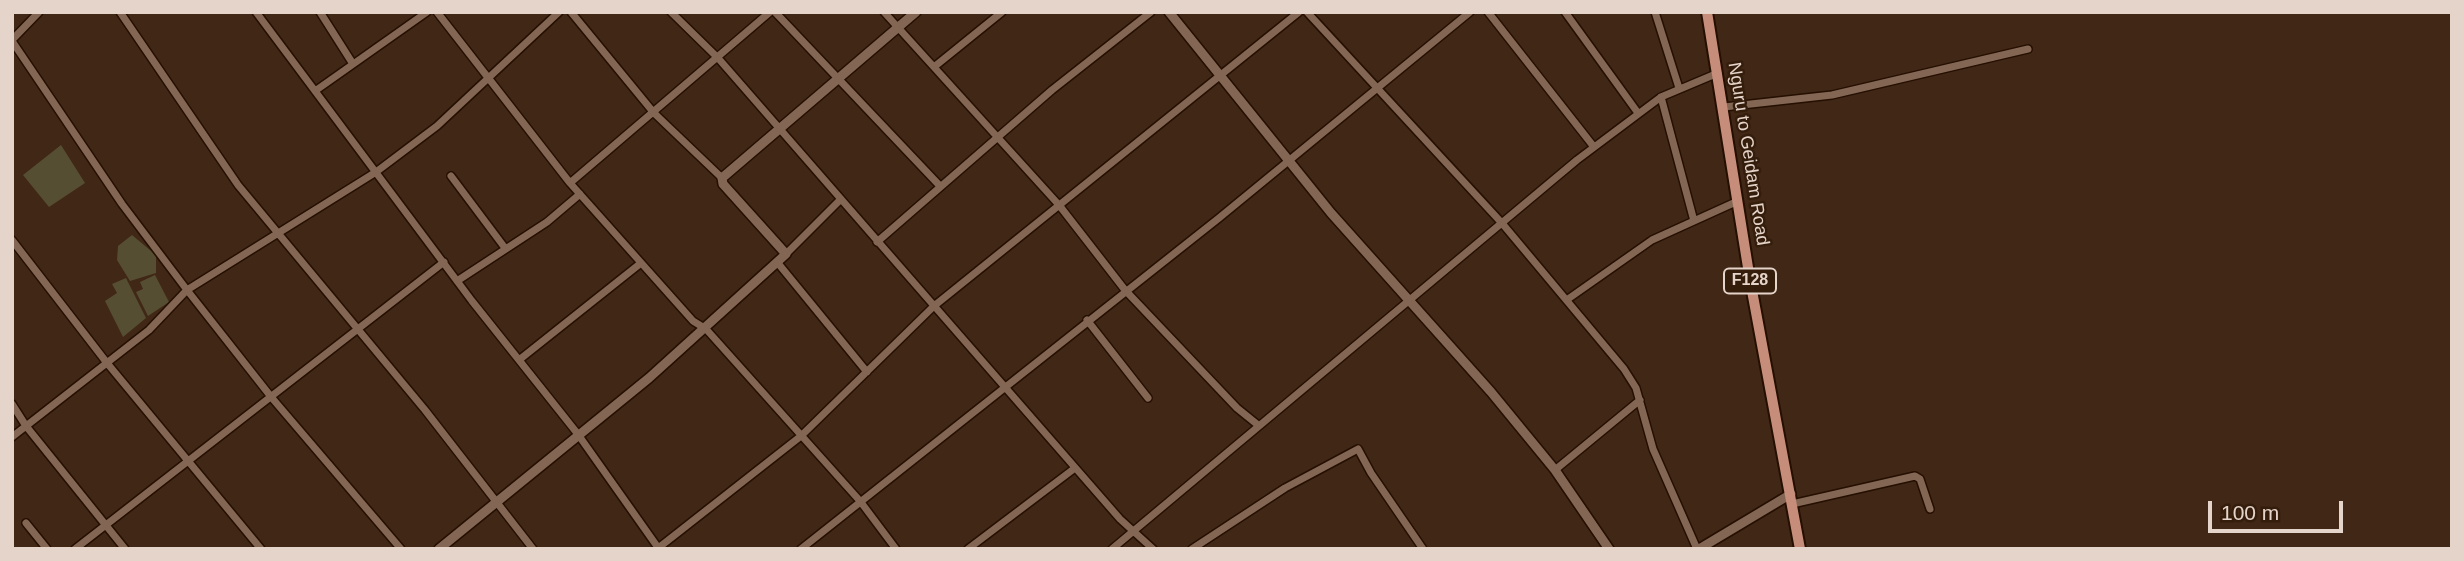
<!DOCTYPE html>
<style>
body{margin:0}
#map{position:relative;width:2464px;height:561px;overflow:hidden;background:#402716;font-family:Arial,sans-serif}
canvas{display:block}
.frame{position:absolute;inset:0;border:14px solid #e5d4ca;pointer-events:none}
.scale{position:absolute;left:2208px;top:501px;width:135px;height:32px;box-sizing:border-box;border:4px solid #e5d4ca;border-top:0;padding-left:9px;font-size:21px;line-height:24px;white-space:nowrap;color:#e5d4ca;-webkit-text-stroke:5px #351d0c;paint-order:stroke}
</style>
<div id="map">
<canvas width="2464" height="561"></canvas>
<div class="frame"></div>
<div class="scale">100 m</div>
</div>
<script>
const c = document.querySelector('canvas').getContext('2d');
c.lineJoin = 'round';
function fill(path, color) {
  c.fillStyle = color;
  c.fill(path, 'evenodd');
}
function toPath(rows) {
  const path = new Path2D();
  for (const r of rows) {
    path.moveTo(r[0], r[1]);
    for (let i = 2; i < r.length; i += 2) path.lineTo(r[i], r[i + 1]);
  }
  return path;
}
function trace(path, color, width, dash) {
  c.strokeStyle = color;
  c.lineWidth = width;
  c.lineCap = dash ? 'butt' : 'round';
  c.setLineDash(dash || []);
  c.stroke(path);
}
function label(font, color, halo, rows, align = 'center') {
  c.font = font + ' Arial,sans-serif';
  c.lineWidth = 5;
  c.setLineDash([]);
  c.textBaseline = 'middle';
  c.strokeStyle = halo;
  c.fillStyle = color;
  for (const [text, x, y, turn = 0] of rows) {
    c.save();
    c.translate(x, y);
    c.rotate((+turn || 0) * Math.PI / 180);
    c.textAlign = isNaN(turn) ? turn : align;
    if (halo) c.strokeText(text, 0, 0);
    c.fillText(text, 0, 0);
    c.restore();
  }
}
fill(toPath([
 [61,145,85,183,49,207,23,175],
 [132,235,156,255,156,273,130,281,117,260,118,246],
 [155,275,169,302,148,316,136,292,143,289,140,282],
 [126,278,146,318,123,337,105,301,117,293,112,284]
]), '#564e33');
const minor = toPath([
 [120,12,238,185,425,410,533,549],
 [256,12,472,301,577,433,659,549],
 [320,12,353,64],
 [437,12,570,183,693,321,706,329,860,501,896,549],
 [571,12,654,113,722,178],
 [671,12,718,58,1120,519,1153,549],
 [775,12,940,186],
 [884,12,1059,205,1125,290,1237,408,1258,425],
 [1307,12,1501,222,1624,369,1636,388,1653,449,1697,549],
 [1488,12,1594,147],
 [1565,12,1638,113],
 [1655,12,1679,88],
 [12,40,39,12],
 [12,41,122,204,187,290,272,398,401,549],
 [934,67,1002,12],
 [315,91,427,12],
 [1661,97,1694,221],
 [1724,107,1832,95,2028,49],
 [451,176,505,248],
 [570,183,770,12],
 [12,240,107,363,261,549],
 [877,242,1052,90,1151,12],
 [786,254,841,199],
 [777,262,867,372],
 [457,281,547,222,580,194],
 [1568,299,1652,240,1738,201],
 [1087,320,1148,398],
 [519,360,641,263],
 [12,404,26,426,125,549],
 [12,437,149,330,187,290,376,172,437,126,559,12],
 [1555,470,1640,400],
 [1792,504,1915,476,1920,479,1930,509],
 [26,523,47,549],
 [75,549,444,262],
 [657,549,801,436,934,306,1299,12],
 [801,549,1219,218,1470,12],
 [968,549,1075,468],
 [1112,549,1577,160,1661,97,1718,73],
 [1192,549,1285,488,1358,449,1371,473,1423,549]
]);
const tertiary = toPath([
 [1169,12,1331,213,1491,392,1555,470,1609,549],
 [439,549,649,378,786,254,723,184,722,178,916,12],
 [1699,549,1791,494]
]);
const primary = toPath([
 [1707,12,1750,280,1800,549]
]);
trace(minor, '#250f01', 10);
trace(tertiary, '#250f01', 12);
trace(primary, '#250f01', 14);
trace(minor, '#836754', 7);
trace(tertiary, '#836754', 9);
trace(primary, '#c68d7a', 10);
for (const [x, y, w] of [
 [1750,281,52]
]) {
  const box = new Path2D();
  box.roundRect(x - w / 2, y - 12.5, w, 25, 5);
  c.fillStyle = '#351d0c';
  c.fill(box);
  trace(box, '#e5d4ca', 2);
}
label('bold 16px', '#e5d4ca', null, [
 ["F128",1750,281]
]);
label('18px', '#e5d4ca', '#351d0c', [
 ["Nguru to Geidam Road",1748,154,81]
]);
</script>
